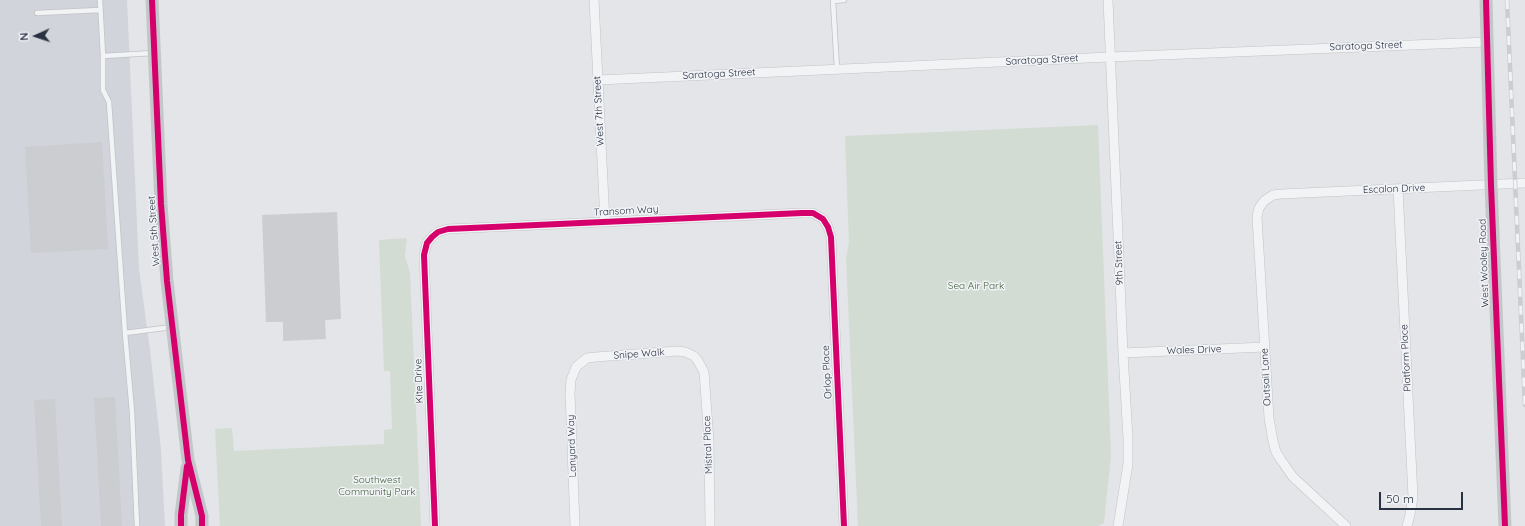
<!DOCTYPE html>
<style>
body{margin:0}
#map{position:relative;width:1525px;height:526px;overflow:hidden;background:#e3e5e8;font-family:Quicksand,sans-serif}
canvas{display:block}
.north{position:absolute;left:16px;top:16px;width:40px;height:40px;-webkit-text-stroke:3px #f1f3f7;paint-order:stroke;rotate:267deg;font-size:11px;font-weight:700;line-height:16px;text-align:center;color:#293242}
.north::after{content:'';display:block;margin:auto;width:14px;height:18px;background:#293242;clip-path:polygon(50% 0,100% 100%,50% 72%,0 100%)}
.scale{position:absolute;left:1379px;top:492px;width:84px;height:18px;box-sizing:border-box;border:2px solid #293242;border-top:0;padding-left:5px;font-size:12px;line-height:14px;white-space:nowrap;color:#293242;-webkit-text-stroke:3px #f1f3f7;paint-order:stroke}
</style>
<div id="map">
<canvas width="1525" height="526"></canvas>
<div class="north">N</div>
<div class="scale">50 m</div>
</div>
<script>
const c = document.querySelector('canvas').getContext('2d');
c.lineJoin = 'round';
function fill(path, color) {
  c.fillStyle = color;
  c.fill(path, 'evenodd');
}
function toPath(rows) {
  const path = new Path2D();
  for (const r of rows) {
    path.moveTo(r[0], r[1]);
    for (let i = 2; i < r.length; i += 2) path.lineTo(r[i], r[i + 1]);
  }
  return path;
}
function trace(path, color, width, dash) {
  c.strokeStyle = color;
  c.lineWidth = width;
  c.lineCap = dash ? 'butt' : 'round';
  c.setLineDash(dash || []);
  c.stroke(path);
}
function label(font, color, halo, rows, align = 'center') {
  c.font = font + ' Quicksand,sans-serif';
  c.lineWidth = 3;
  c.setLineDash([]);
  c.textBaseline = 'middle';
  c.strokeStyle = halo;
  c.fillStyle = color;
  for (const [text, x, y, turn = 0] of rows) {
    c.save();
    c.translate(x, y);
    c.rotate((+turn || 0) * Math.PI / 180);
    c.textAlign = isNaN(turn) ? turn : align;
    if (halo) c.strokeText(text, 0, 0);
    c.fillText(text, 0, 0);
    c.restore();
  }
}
fill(toPath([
 [0,0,127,0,139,269,150,350,161,450,165,526,0,526]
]), '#d1d4db');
fill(toPath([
 [1098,125,1111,455,1104,523,1098,526,858,526,846,258,849,243,845,136],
 [407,238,405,256,410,273,421,526,220,526,215,429,232,428,234,451,384,444,384,430,392,429,390,371,384,371,379,240]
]), '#d3dcd3');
fill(toPath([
 [102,142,108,249,31,253,25,147],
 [337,212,341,319,325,320,326,339,283,341,283,322,266,322,262,215],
 [115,397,122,526,101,526,94,398],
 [55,399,62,526,41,526,34,400]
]), '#cbcdd0');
const service = toPath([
 [100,0,103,56,153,53],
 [37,13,100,10],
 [103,56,103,90,109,102,125,333,172,327],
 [837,69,833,1,844,0],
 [125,333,132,412,137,526]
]);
const minor = toPath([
 [594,0,605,222],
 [1108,0,1123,353,1128,438,1128,464,1118,526],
 [598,80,1110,57,1487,42],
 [1398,189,1413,497,1410,515,1407,526],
 [1123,353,1265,347],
 [435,526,424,255,427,243,432,237,438,232,448,229,802,213,813,213,823,219,828,227,831,237,844,526],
 [575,526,570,393,571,380,576,367,587,358,596,357,677,351,685,352,694,356,698,361,704,372,709,441,710,526],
 [1346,526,1293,477,1281,460,1276,452,1273,441,1269,418,1257,217,1259,208,1264,201,1273,195,1281,194,1525,183]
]);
trace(service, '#c1c3c6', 6);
trace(minor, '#c1c3c6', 10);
trace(service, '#f2f3f5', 4.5);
trace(minor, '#f2f3f5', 9);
trace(toPath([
 [152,0,161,204,167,281,188,460,202,516,202,526],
 [1486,0,1491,185,1505,526],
 [181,526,181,515,187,468]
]), '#c3c6ca', 13);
const rail = toPath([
 [1507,0,1525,405]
]);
trace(rail, '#cbcdd0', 4.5);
trace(rail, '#f1f3f7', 3, [9]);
trace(toPath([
 [152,0,161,204,167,281,188,460,202,516,202,526],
 [1486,0,1491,185,1505,526],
 [181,526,181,515,187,466],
 [435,526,424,255,427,243,432,237,438,232,448,229,802,213,813,213,823,219,828,227,831,237,844,526]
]), '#d6006c', 6);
label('10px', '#293242', '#f1f3f7', [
 ["Saratoga Street",1366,46,-2],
 ["Saratoga Street",1042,60,-3],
 ["Saratoga Street",719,74,-3],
 ["West 7th Street",599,111,-93],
 ["Escalon Drive",1394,189,-2],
 ["Transom Way",626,211,-3],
 ["West 5th Street",154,231,-94],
 ["9th Street",1119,263,-92],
 ["West Wooley Road",1484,263,-92],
 ["Wales Drive",1194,350,-2],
 ["Snipe Walk",639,354,-4],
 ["Platform Place",1406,358,-93],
 ["Orlop Place",827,372,-93],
 ["Outsail Lane",1266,377,-93],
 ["Kite Drive",419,381,-92],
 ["Mistral Place",708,445,-92],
 ["Lanyard Way",572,446,-92]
]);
label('10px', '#3d5e36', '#f1f3f7', [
 ["Sea Air Park",976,286],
 ["Southwest",377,480],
 ["Community Park",377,492]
]);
</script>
